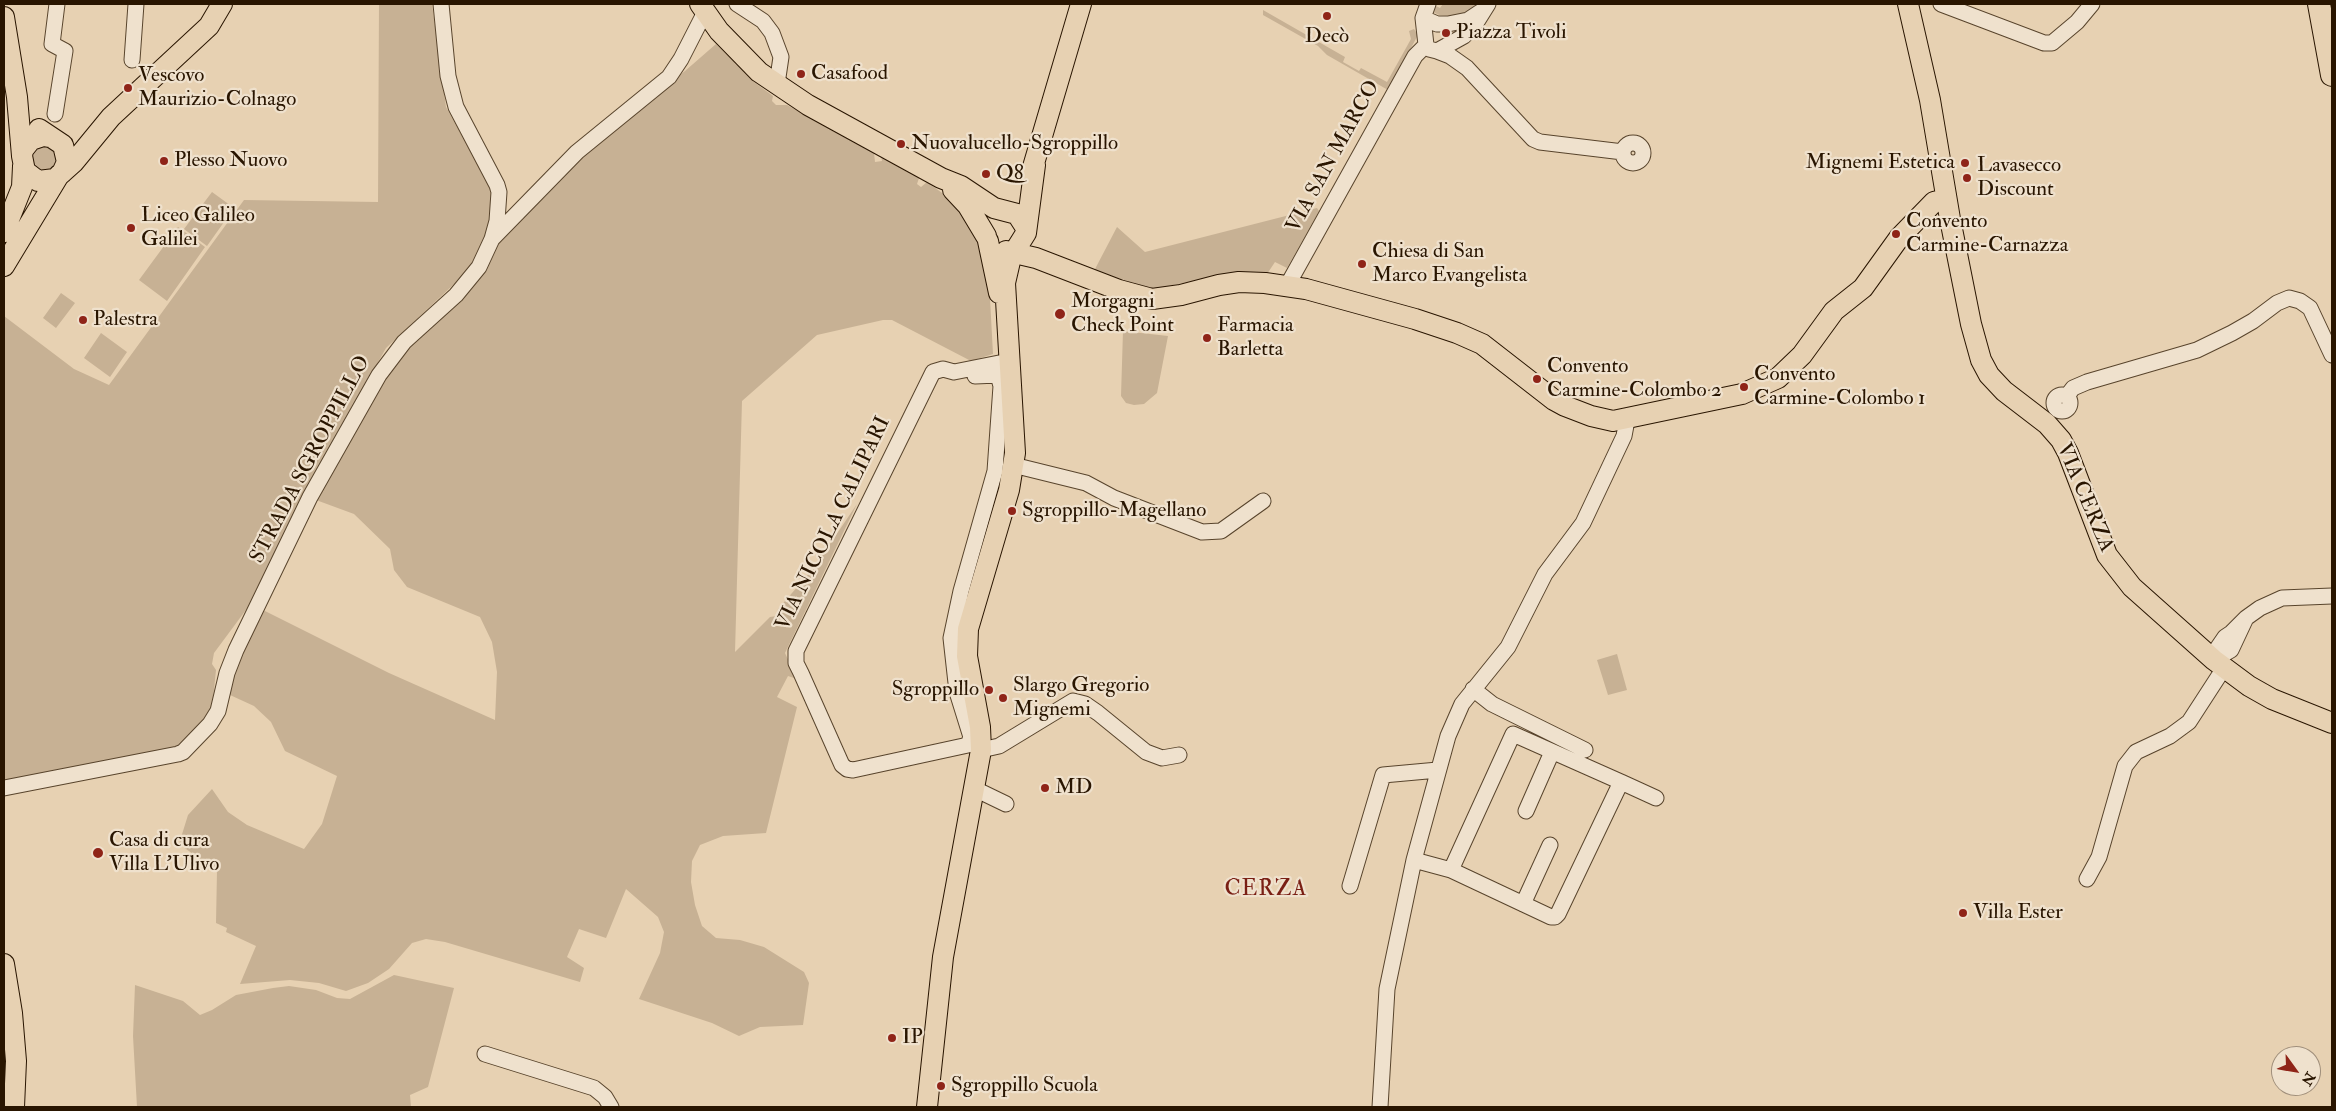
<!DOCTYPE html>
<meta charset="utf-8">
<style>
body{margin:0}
#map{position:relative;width:2336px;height:1111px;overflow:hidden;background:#e7d1b2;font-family:"IM FELL Double Pica",serif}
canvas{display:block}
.frame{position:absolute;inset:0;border:5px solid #291500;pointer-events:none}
.north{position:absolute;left:2271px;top:1046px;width:50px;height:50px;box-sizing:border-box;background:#efe1cd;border:1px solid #a08f7b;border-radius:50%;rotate:122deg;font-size:14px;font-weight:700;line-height:20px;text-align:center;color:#291500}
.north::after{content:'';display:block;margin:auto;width:18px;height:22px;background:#8f2418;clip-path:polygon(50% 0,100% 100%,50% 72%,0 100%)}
</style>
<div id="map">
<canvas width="2336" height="1111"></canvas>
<div class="frame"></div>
<div class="north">N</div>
</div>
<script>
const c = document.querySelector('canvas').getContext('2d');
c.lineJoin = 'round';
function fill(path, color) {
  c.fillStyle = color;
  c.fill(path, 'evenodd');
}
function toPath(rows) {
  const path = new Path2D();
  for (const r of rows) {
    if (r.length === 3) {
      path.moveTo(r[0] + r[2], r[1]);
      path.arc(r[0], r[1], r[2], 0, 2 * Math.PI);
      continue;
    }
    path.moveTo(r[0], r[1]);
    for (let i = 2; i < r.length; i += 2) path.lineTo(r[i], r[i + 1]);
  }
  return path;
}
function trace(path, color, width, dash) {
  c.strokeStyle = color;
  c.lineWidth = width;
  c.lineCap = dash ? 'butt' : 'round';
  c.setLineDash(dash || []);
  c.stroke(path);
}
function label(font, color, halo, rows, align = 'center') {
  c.font = font + ' "IM FELL Double Pica",serif';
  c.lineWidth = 4.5;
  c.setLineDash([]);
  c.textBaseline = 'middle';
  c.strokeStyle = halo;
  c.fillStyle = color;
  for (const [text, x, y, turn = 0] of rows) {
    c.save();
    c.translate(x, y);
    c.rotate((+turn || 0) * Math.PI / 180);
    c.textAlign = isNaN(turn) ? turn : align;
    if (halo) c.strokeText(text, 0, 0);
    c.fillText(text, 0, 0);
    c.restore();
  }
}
fill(toPath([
 [379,4,432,4,446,107,493,192,490,225,469,270,386,348,321,464,257,595,214,653,212,664,216,670,212,710,182,748,4,784,4,316,74,369,109,385,244,200,378,202],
 [1443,4,1476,4,1470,11,1452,16,1439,15,1431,11,1434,5,1440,8],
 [1263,10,1345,57,1343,62,1359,71,1361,68,1387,82,1411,39,1409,31,1414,29,1418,35,1388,90,1327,55,1318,46,1263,15],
 [716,44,754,82,773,96,772,101,776,105,787,105,874,153,875,162,882,161,881,156,919,178,917,184,921,187,927,182,949,198,958,206,977,237,989,280,993,354,971,361,892,320,883,320,817,335,742,401,735,652,770,617,777,616,778,609,813,569,857,504,785,653,797,679,788,676,777,697,797,707,766,833,723,836,700,845,692,861,691,882,695,905,702,926,716,938,740,940,764,947,804,972,809,983,803,1025,760,1027,739,1036,712,1023,639,999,660,953,664,932,658,917,626,889,606,938,579,929,567,957,584,968,580,982,445,942,426,939,412,943,389,969,368,983,346,991,319,983,290,980,240,984,256,946,226,932,227,928,216,923,217,871,179,844,188,815,212,789,228,812,247,825,304,849,322,824,337,776,285,751,271,722,254,706,230,695,238,657,261,609,389,673,495,720,497,672,492,642,480,617,407,587,394,570,390,549,354,514,316,500,382,379,499,240,597,138,685,71],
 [46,145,58,153,57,168,37,173,29,157,33,150],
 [212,192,234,208,207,246,184,229],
 [1317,208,1319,211,1287,268,1275,262,1267,274,1216,276,1154,289,1094,271,1117,227,1145,252],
 [178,227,205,247,167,301,139,280],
 [61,293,75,303,56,328,43,318],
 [1123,331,1168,336,1157,393,1144,404,1134,405,1126,403,1121,396],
 [101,333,127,352,110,377,84,358],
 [1617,654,1627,690,1608,695,1597,660],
 [394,975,454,988,428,1087,410,1095,411,1107,137,1107,133,1036,135,985,183,1001,200,1015,212,1010,236,995,273,988,289,986,316,990,337,998,350,999]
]), '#c7b194');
const minor = toPath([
 [737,4,763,21,772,33,781,57,777,84],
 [1428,4,1423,18,1426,45,1429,49,1437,51,1464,36,1478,20,1488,4],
 [1941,4,2044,43,2052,43,2077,22,2092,4],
 [1423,18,1437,24,1448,24,1468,20,1480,12],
 [1437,51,1450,56,1467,68,1533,139,1540,142,1623,152],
 [132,60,136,4],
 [55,114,65,51,52,44,57,4],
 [1633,153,10],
 [492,239,577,152,669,77,681,59,705,12],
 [1287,286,1415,56,1426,45],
 [2062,403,8],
 [2067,396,2073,388,2087,382,2197,350,2232,333,2253,321,2277,303,2289,298,2300,301,2310,308,2332,355],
 [1013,465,1086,483,1114,498,1202,532,1221,531,1263,501],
 [2246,618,2231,650,2214,660,2214,653,2225,637,2231,633,2246,618,2260,608,2282,598,2332,596],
 [1473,689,1492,704,1585,750],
 [971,737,957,692,951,638,961,591,995,471,1001,386,998,375,975,376],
 [981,737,971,737,968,745,853,770,847,769,842,765,801,673,796,663,796,651,933,372,943,369,954,372,1009,361],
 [981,750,999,746,1073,701,1085,704,1098,713,1146,752,1162,758,1179,755],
 [1621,782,1656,798],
 [4,788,178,754,183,752,210,724,218,711,227,673,236,650,310,497,379,375,404,342,456,295,479,267,492,239,497,221,499,192,497,185,456,107,448,76,441,4],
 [975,789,1006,804],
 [1526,811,1552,752],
 [1414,860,1451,870,1551,917,1555,917,1558,914,1621,782,1513,734,1451,870],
 [2087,879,2099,857,2125,766,2136,752,2170,736,2189,722,2224,668],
 [1350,886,1383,775,1438,770],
 [1523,904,1550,845],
 [485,1054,594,1088,605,1097,611,1107],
 [1380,1107,1387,989,1414,860,1448,736,1462,704,1508,647,1545,574,1583,523,1624,436,1627,420]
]);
const major = toPath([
 [700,4,719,31,759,72,808,105,941,178,961,186,994,208,1017,214,1026,228],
 [1908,4,1930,100,1950,219,1971,324,1981,360,1989,375,2004,391,2047,424,2061,440,2068,453,2107,555,2132,587,2214,660,2249,686,2272,699,2332,723],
 [4,17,17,97,22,156],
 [39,129,63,145,67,162,62,173],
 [49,137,43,136,31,140,23,150,22,156,25,171,38,181,55,179,74,162,111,117,209,26,222,4],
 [1030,177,1081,4],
 [953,190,968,206,986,236],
 [4,232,22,187,23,166],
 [988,241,999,293],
 [1006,251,1036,258,1119,290,1152,299,1181,295,1219,285,1239,282,1265,283,1306,289,1415,319,1457,333,1482,344,1554,400,1565,406,1591,416,1613,421,1742,394,1778,378,1802,355,1834,311,1863,288,1899,238,1934,202,1946,199],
 [4,266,59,175],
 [4,964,12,1013,16,1061,14,1107],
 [927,1107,943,957,981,750,980,727,967,656,968,629,1009,490,1015,453,1005,283,1011,257,1026,233,1035,165]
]);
const highway = toPath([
 [2319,4,2332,75]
]);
trace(minor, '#58442c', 17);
trace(major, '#291500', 22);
trace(highway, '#291500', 24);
trace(minor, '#efe1cd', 15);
trace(major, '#e7d1b2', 20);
trace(highway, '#e7d1b2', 22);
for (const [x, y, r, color] of [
 [1327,16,5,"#8f2418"],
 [1446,33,5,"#8f2418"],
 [801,74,5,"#8f2418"],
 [128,88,5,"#8f2418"],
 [901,144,5,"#8f2418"],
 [164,161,5,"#8f2418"],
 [1965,163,5,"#8f2418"],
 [986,174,5,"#8f2418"],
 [1967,178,5,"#8f2418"],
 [131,228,5,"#8f2418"],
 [1896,234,5,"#8f2418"],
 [1362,264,5,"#8f2418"],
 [1060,314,6,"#8f2418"],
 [83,320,5,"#8f2418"],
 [1207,338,5,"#8f2418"],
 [1537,379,5,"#8f2418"],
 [1744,387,5,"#8f2418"],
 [1012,511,5,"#8f2418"],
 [989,690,5,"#8f2418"],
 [1003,698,5,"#8f2418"],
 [1045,788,5,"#8f2418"],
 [98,853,6,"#8f2418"],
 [1963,913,5,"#8f2418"],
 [892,1038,5,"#8f2418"],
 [941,1086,5,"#8f2418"]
]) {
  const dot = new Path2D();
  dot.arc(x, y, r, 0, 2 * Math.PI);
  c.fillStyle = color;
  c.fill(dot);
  trace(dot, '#efe1cd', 2);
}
label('21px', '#291500', '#efe1cd', [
 ["Piazza Tivoli",1456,33],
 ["Decò",1327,37,"center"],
 ["Casafood",811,74],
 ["Vescovo",138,76],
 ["Maurizio-Colnago",138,100],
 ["Nuovalucello-Sgroppillo",911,144],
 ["Plesso Nuovo",174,161],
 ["Mignemi Estetica",1955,163,"right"],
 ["Lavasecco",1977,166],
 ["Discount",1977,190],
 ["Q8",996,174],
 ["Liceo Galileo",141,216],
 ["Galilei",141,240],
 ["Convento",1906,222],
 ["Carmine-Carnazza",1906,246],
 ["Chiesa di San",1372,252],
 ["Marco Evangelista",1372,276],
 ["Morgagni",1071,302],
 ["Check Point",1071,326],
 ["Palestra",93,320],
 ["Farmacia",1217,326],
 ["Barletta",1217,350],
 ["Convento",1547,367],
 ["Carmine-Colombo 2",1547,391],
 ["Convento",1754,375],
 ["Carmine-Colombo 1",1754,399],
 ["Sgroppillo-Magellano",1022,511],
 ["Slargo Gregorio",1013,686],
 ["Mignemi",1013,710],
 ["Sgroppillo",979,690,"right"],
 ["MD",1055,788],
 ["Casa di cura",109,841],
 ["Villa L'Ulivo",109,865],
 ["Villa Ester",1973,913],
 ["IP",902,1038],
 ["Sgroppillo Scuola",951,1086]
], 'left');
label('21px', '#291500', '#efe1cd', [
 ["VIA SAN MARCO",1334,157,-61],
 ["STRADA SGROPPILLO",311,460,-62],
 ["VIA CERZA",2084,498,67],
 ["VIA NICOLA CALIPARI",834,524,-64]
]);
c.letterSpacing = '1px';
label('22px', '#7a1f14', '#efe1cd', [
 ["CERZA",1266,890]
]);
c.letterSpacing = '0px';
</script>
